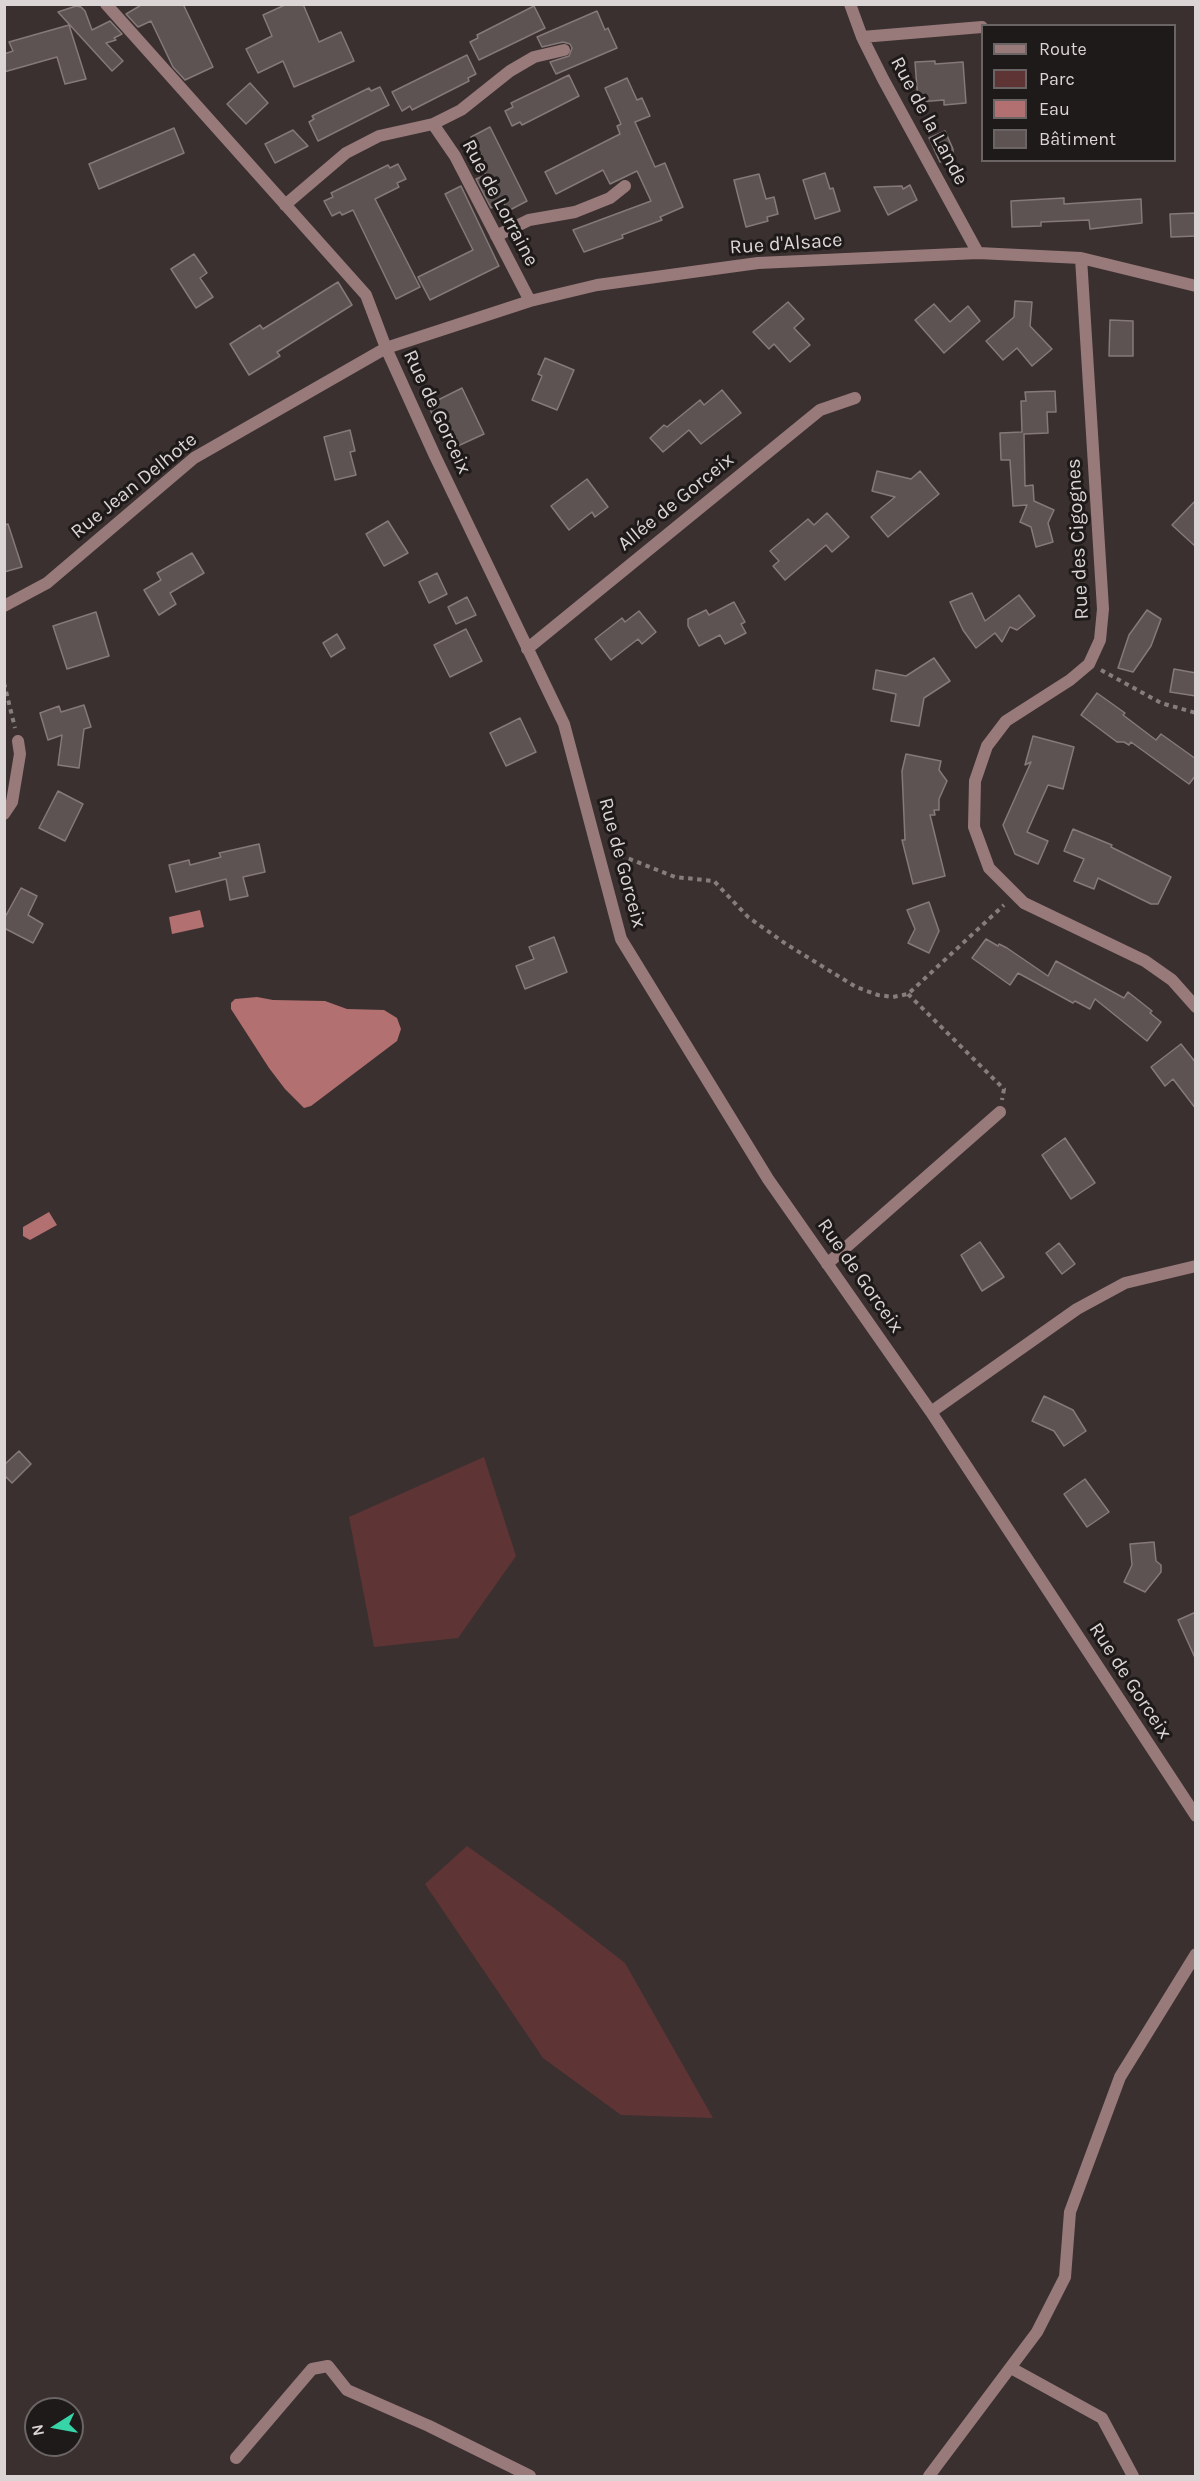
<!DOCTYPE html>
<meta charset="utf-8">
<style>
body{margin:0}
#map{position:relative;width:1200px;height:2481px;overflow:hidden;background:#3b3030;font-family:Karla,sans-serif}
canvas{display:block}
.frame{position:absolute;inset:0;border:6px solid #dcd5d5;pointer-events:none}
.legend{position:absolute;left:981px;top:24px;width:195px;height:138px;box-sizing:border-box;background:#1e1a19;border:2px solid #6a6564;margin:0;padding:8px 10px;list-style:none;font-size:18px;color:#dcd5d5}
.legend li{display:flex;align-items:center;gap:12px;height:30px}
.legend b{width:30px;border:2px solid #6a6564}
.north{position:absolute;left:24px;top:2397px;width:60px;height:60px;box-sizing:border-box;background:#1e1a19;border:2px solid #6a6564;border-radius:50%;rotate:259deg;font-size:16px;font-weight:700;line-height:24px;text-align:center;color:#dcd5d5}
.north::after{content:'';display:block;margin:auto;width:21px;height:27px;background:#36d4a7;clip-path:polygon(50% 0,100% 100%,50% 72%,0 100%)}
</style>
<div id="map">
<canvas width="1200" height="2481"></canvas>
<div class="frame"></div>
<ul class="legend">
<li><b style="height:8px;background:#997a7a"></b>Route</li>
<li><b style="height:16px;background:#5f3435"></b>Parc</li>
<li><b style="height:16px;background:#b27071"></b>Eau</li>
<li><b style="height:16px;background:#5e5353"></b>Bâtiment</li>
</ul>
<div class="north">N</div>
</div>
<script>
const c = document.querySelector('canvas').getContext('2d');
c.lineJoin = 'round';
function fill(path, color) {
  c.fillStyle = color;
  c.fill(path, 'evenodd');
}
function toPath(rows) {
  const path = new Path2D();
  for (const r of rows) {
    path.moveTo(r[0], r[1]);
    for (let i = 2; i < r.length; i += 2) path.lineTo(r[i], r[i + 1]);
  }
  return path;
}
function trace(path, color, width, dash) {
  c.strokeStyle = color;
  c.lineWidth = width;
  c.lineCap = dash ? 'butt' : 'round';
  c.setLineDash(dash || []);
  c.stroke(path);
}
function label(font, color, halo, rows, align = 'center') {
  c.font = font + ' Karla,sans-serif';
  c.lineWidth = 6;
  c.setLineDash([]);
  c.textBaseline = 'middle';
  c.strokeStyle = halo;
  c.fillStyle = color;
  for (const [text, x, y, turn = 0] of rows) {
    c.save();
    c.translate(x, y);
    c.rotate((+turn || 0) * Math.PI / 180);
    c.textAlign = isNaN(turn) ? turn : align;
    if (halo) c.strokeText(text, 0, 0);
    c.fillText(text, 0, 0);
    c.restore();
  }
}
fill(toPath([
 [484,1457,516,1556,458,1638,374,1647,349,1517],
 [467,1846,554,1908,625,1963,713,2118,621,2115,543,2058,425,1884]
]), '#5f3435');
fill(toPath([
 [200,910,204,927,172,934,169,917],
 [257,997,273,1000,325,1001,347,1009,384,1010,397,1018,401,1029,397,1041,311,1106,304,1108,285,1089,269,1068,231,1009,231,1003,235,999],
 [49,1212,57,1225,30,1240,23,1236,23,1227]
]), '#b27071');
const building = toPath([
 [143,4,186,4,184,6,213,67,185,80,173,67,151,21,138,27,126,14,143,4],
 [287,4,303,4,319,42,341,32,354,61,294,87,283,61,258,73,246,49,272,36,263,15,287,4],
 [76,6,81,7,85,11,92,30,110,21,122,34,114,38,116,40,106,43,123,61,112,71,58,12,76,6],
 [534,6,545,28,479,60,470,42,478,38,477,35,534,6],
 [597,11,605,30,608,28,617,48,556,74,550,62,569,56,572,48,570,44,563,42,542,47,537,37,597,11],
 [69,25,86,79,65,84,57,57,4,72,4,54,13,51,9,42,69,25],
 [467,55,476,74,468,78,469,81,412,110,410,106,402,111,392,92,467,55],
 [935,61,935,64,963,62,966,103,944,105,944,100,918,102,915,62,935,61],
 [569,75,579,96,522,125,520,122,512,126,505,111,513,107,511,103,569,75],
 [627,78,637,100,642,98,650,116,635,122,655,167,665,163,683,207,660,217,662,220,622,235,623,238,584,252,573,230,651,201,637,171,610,184,603,170,556,194,545,172,620,134,617,126,621,124,605,88,627,78],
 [250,83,268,103,246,124,227,104,250,83],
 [380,87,389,105,318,141,309,122,314,119,312,116,369,88,371,91,380,87],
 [490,127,527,201,508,211,503,202,491,208,476,179,486,175,472,147,475,145,471,137,490,127],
 [174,128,184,153,99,189,89,164,174,128],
 [293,130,308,146,275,163,265,144,293,130],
 [945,131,953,149,953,156,940,162,929,138,945,131],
 [398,164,406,179,397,183,399,187,375,199,420,287,396,299,353,210,342,215,340,212,332,216,324,201,333,197,331,193,388,165,390,168,398,164],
 [825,173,830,189,833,188,840,211,815,219,803,180,825,173],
 [759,174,766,199,774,197,778,214,767,217,768,221,746,227,734,180,759,174],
 [910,185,917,200,888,215,874,187,902,186,903,189,910,185],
 [461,186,499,266,430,300,418,277,473,250,445,194,461,186],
 [1064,198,1064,204,1141,199,1142,223,1090,229,1089,220,1041,222,1041,226,1012,227,1011,201,1064,198],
 [1196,213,1196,236,1171,237,1170,214,1196,213],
 [194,254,207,273,200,278,213,297,196,308,171,269,194,254],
 [338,282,352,305,277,352,280,356,249,375,230,344,260,325,263,329,338,282],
 [1015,301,1032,302,1030,326,1052,349,1032,366,1017,348,1003,360,986,341,1014,317,1015,301],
 [788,302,804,319,794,328,810,345,790,362,774,344,769,349,753,332,788,302],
 [934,304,950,322,968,306,980,321,944,353,915,320,934,304],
 [1110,320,1133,321,1133,356,1109,356,1110,320],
 [545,358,574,370,557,410,532,400,542,376,538,374,545,358],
 [462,388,484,434,449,450,428,405,462,388],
 [722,390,741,413,701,444,689,430,663,452,650,438,664,425,667,427,700,400,704,405,722,390],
 [1055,391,1056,412,1047,412,1048,433,1024,434,1025,486,1033,485,1034,501,1054,510,1048,523,1053,542,1036,547,1031,527,1020,522,1027,505,1013,506,1010,460,1001,460,1000,433,1022,432,1021,401,1026,401,1025,392,1055,391],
 [350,430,355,451,350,452,356,475,335,480,324,437,350,430],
 [877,471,911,479,920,471,939,494,888,537,871,517,895,497,872,491,877,471],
 [587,479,608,507,595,517,592,512,569,530,551,506,587,479],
 [1196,500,1196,547,1172,525,1196,500],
 [827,513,849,537,832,552,826,545,785,580,773,566,779,561,770,551,808,519,814,525,827,513],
 [388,521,408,553,384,566,366,534,388,521],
 [8,524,22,567,4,572,4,525,8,524],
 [192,553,204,573,170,593,176,604,159,615,144,590,161,580,157,573,192,553],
 [437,573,447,594,429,603,419,582,437,573],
 [972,593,985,621,1019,595,1035,616,1017,630,1010,627,1002,642,995,633,976,648,963,630,950,602,972,593],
 [467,597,476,615,456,624,448,607,467,597],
 [734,602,745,622,741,624,746,633,725,644,720,635,699,646,688,626,688,619,706,610,709,615,734,602],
 [1147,610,1161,619,1151,646,1133,672,1118,668,1129,635,1147,610],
 [639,611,656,632,642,644,638,639,611,660,595,639,622,618,625,622,639,611],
 [96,612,109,656,67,669,53,626,96,612],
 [466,629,482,661,450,677,434,645,466,629],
 [337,634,345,648,331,657,323,643,337,634],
 [934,658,950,681,924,698,919,726,891,721,896,694,873,689,876,670,906,676,934,658],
 [1174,669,1196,673,1196,696,1170,692,1174,669],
 [1097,693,1125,713,1123,715,1156,740,1161,734,1196,759,1196,775,1189,784,1131,742,1129,745,1124,742,1117,742,1081,715,1097,693],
 [84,705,91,727,84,729,79,768,58,765,62,735,48,740,40,713,59,706,61,712,84,705],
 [520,718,536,752,506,766,490,733,520,718],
 [1033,736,1074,747,1063,789,1048,785,1027,832,1048,841,1038,864,1015,854,1003,825,1031,762,1025,765,1033,736],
 [906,754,941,761,939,770,947,781,939,799,939,810,934,810,935,815,930,815,945,876,913,884,902,840,905,840,902,771,906,754],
 [58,791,83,804,65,841,39,828,58,791],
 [1073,829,1112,845,1111,847,1171,877,1158,904,1151,904,1098,878,1094,889,1074,881,1084,859,1064,851,1073,829],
 [259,844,265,872,243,877,248,896,230,900,226,879,176,892,169,865,189,860,190,865,221,857,219,853,259,844],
 [21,888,37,896,28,915,43,924,33,943,4,928,4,919,21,888],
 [929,902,939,931,929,953,908,943,915,929,907,910,929,902],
 [554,937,567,972,525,989,516,966,534,959,529,947,554,937],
 [986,939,998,946,999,944,1007,948,1048,976,1056,961,1124,998,1128,992,1152,1011,1150,1013,1161,1022,1147,1041,1095,999,1090,1009,1075,1001,1073,1003,1018,973,1010,985,972,958,986,939],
 [1181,1044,1196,1063,1196,1109,1173,1079,1165,1086,1151,1067,1181,1044],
 [1065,1138,1095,1183,1071,1199,1042,1155,1065,1138],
 [980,1242,1004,1277,982,1291,961,1255,980,1242],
 [1059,1243,1075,1264,1062,1274,1046,1253,1059,1243],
 [1044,1396,1073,1410,1086,1431,1064,1446,1054,1431,1032,1421,1044,1396],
 [19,1451,31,1464,12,1483,4,1475,4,1465,19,1451],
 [1085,1479,1109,1512,1087,1527,1064,1494,1085,1479],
 [1154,1542,1156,1561,1161,1565,1161,1572,1145,1592,1124,1582,1132,1565,1130,1544,1154,1542],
 [1196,1612,1196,1660,1178,1620,1196,1612]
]);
fill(building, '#5e5353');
trace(building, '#857979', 1.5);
trace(toPath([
 [1101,670,1161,703,1196,713],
 [4,683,15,728],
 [612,852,675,877,714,881,748,917,786,944,856,987,878,995,893,997,908,994,1004,905],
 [908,994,1004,1089,1002,1100]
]), '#867d7d', 4, [4.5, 4.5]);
trace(toPath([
 [106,4,366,295,386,348,435,456,564,724,621,939,768,1179,931,1412,1196,1816],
 [850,4,862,37,883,79,978,253],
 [862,37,982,27],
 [433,124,455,156,530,301],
 [285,205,346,153,379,136,433,124,461,110,510,71,534,57,564,50],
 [496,236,529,220,575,212,610,198,625,186],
 [1081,258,1103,609,1100,640,1089,664,1070,680,1006,721,987,746,975,781,974,827,989,868,1024,903,1145,961,1172,980,1196,1007],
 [4,606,47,583,194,458,386,348,530,301,597,285,758,263,978,253,1081,258,1196,286],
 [527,649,820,410,855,398],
 [4,814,12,802,20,754,18,741],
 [827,1264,1000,1112],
 [931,1412,1077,1309,1125,1283,1196,1266],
 [1011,2368,1102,2418,1133,2476],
 [236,2458,312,2369,328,2366,347,2390,429,2426,530,2476],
 [929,2476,1037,2332,1065,2277,1070,2212,1120,2077,1196,1954]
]), '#997a7a', 12);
label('20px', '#dcd5d5', '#1e1a19', [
 ["Rue de la Lande",929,121,62],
 ["Rue de Lorraine",500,203,62],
 ["Rue d'Alsace",786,244,-4],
 ["Rue de Gorceix",437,412,65],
 ["Rue Jean Delhote",134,486,-39],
 ["Allée de Gorceix",676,502,-39],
 ["Rue des Cigognes",1078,539,-93],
 ["Rue de Gorceix",622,863,75],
 ["Rue de Gorceix",860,1276,55],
 ["Rue de Gorceix",1130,1681,57]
]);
</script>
